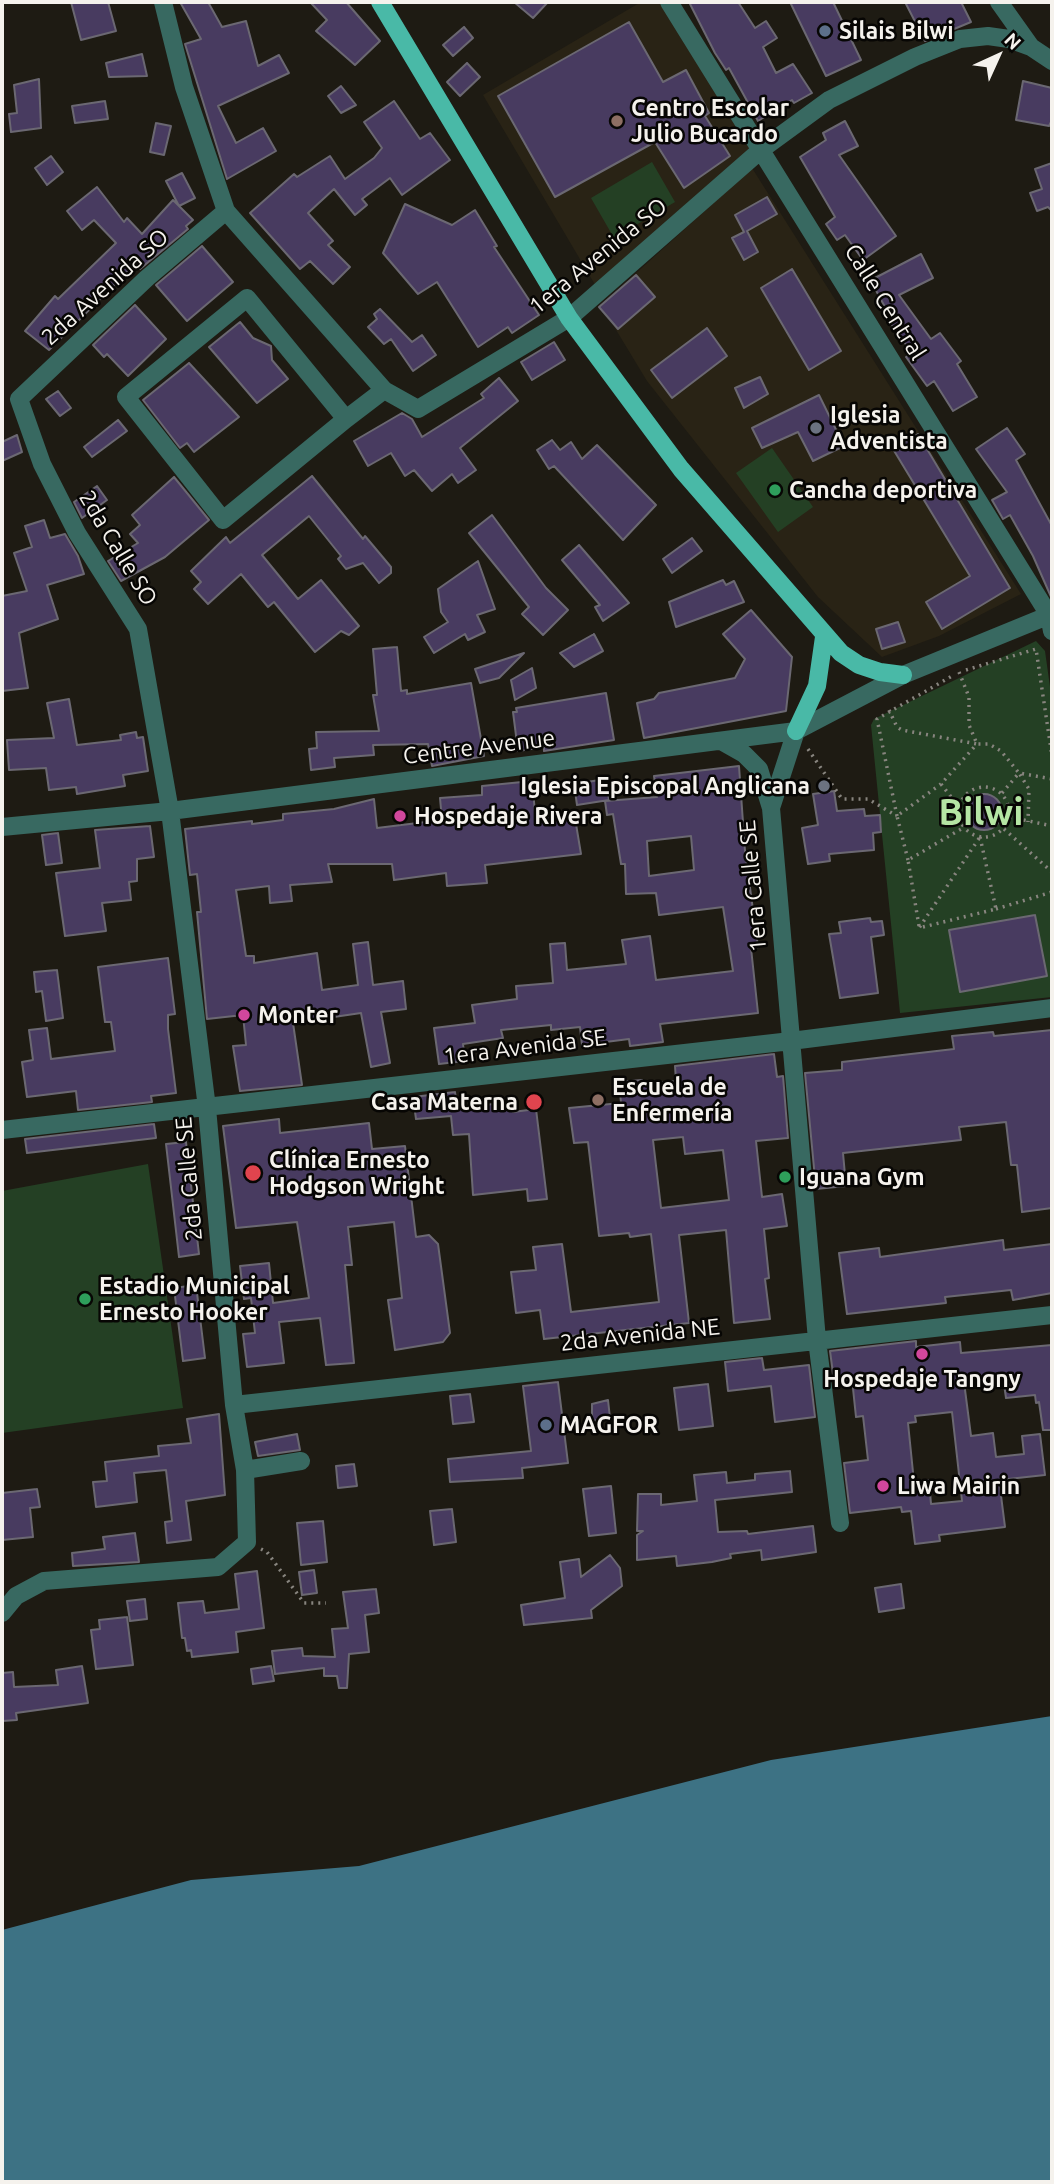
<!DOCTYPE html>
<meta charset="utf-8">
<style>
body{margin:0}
#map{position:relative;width:1054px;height:2184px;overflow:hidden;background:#1e1b13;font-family:Ubuntu,sans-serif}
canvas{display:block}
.frame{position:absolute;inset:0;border:4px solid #f5f2ed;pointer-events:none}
.north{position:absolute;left:963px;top:21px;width:70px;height:70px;-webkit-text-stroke:5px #070604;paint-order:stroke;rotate:45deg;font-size:19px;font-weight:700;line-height:28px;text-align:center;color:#f5f2ed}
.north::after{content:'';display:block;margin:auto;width:24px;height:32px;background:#f5f2ed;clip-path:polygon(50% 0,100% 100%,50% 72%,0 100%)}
</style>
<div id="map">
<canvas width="1054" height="2184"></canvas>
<div class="frame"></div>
<div class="north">N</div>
</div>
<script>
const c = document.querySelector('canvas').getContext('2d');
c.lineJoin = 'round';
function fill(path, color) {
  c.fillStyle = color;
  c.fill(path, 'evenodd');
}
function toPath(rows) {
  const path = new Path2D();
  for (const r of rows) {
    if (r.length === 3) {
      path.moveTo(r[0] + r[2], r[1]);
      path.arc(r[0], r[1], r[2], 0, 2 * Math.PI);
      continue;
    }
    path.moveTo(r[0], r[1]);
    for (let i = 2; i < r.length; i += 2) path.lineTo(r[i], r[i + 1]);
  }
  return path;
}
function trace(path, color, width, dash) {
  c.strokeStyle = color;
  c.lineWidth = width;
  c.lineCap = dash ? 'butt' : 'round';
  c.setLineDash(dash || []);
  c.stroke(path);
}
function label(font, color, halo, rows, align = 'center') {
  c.font = font + ' Ubuntu,sans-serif';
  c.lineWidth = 5;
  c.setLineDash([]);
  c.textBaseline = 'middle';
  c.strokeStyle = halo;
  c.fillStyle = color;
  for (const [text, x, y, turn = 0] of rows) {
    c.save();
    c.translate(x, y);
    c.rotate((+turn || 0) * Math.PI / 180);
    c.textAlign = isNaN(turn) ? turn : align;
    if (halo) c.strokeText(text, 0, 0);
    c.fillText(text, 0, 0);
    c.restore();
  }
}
fill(toPath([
 [641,2,664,2,752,147,597,288,483,95],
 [752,168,1021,594,939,636,882,657,818,597,647,381,601,305]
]), '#292315');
fill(toPath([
 [652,162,675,202,614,238,591,198],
 [772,448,813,507,778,532,736,473],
 [1036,641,1045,651,1052,701,1052,997,900,1013,871,725,874,719],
 [148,1164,183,1408,2,1433,2,1191]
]), '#244024');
fill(toPath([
 [1052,1716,1052,2182,2,2182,2,1930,191,1880,359,1866,771,1760]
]), '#3d7284');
const building = toPath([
 [71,2,108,2,116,31,81,40,71,2],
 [180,2,208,2,222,27,246,21,258,66,279,55,289,73,218,106,236,143,263,128,276,151,227,179,185,44,201,39,180,2],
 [310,2,346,2,380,41,355,65,316,31,327,20,310,2],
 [514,2,548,2,533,18,514,2],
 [689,2,738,2,755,28,766,21,777,38,763,47,776,73,793,64,812,93,794,103,792,100,758,121,729,68,726,70,715,53,689,2],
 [790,2,833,2,861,60,826,76,790,2],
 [905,2,961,2,971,22,925,41,905,2],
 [629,22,663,82,686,70,709,113,705,116,730,156,684,188,655,142,555,197,498,96,629,22],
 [464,27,473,38,453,56,443,45,464,27],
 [142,54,147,76,109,77,106,63,142,54],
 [467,63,480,77,460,96,447,82,467,63],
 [39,79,41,128,11,132,9,114,17,113,14,85,39,79],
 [1023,81,1052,88,1052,120,1049,126,1016,120,1023,81],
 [341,86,356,105,341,113,328,96,341,86],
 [105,101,108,119,75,123,72,106,105,101],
 [394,101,420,139,430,133,450,160,402,195,390,178,362,199,367,205,355,215,334,189,308,213,333,241,328,245,350,267,333,284,310,261,300,269,250,213,294,174,297,177,330,156,345,179,374,158,382,148,364,122,394,101],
 [845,121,858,146,839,155,896,236,863,260,845,235,837,240,826,224,835,217,800,157,826,140,823,133,845,121],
 [156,123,171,126,164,155,150,152,156,123],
 [51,156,63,172,47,185,35,168,51,156],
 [1052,163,1052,211,1048,207,1037,211,1030,193,1042,189,1035,169,1052,163],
 [182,173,195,198,179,206,166,181,182,173],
 [97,187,124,222,127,218,142,234,173,200,193,220,186,226,188,229,140,269,135,264,49,350,25,331,55,296,58,299,116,243,94,220,82,230,67,211,97,187],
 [767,197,777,214,747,231,758,252,744,260,732,238,744,232,735,215,767,197],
 [405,204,452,225,475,210,497,246,494,247,539,315,512,333,508,327,478,347,437,282,418,294,383,253,405,204],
 [202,246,233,282,187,321,156,285,202,246],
 [921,254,933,278,899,295,931,339,940,333,961,361,957,364,977,397,953,411,934,381,927,386,906,357,912,353,881,310,885,307,873,285,873,279,921,254],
 [792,269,841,351,809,370,761,288,792,269],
 [636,275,655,297,618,329,599,307,636,275],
 [135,305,166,339,128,376,107,354,104,357,93,345,135,305],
 [380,309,412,342,422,335,436,355,413,371,391,339,384,344,368,327,377,319,374,314,380,309],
 [240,322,253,338,271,346,272,360,288,379,257,403,209,347,240,322],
 [707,328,727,356,672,398,651,370,707,328],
 [554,342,565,360,532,380,521,362,554,342],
 [189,363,239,417,194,452,187,443,180,448,143,400,189,363],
 [760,377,768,394,744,408,735,388,760,377],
 [499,378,518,401,460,448,476,470,458,483,452,474,432,491,414,470,405,476,391,453,368,466,354,441,402,413,412,419,422,437,484,398,481,394,499,378],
 [58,391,71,408,60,416,46,399,58,391],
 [819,395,844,446,813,461,798,432,762,448,752,428,819,395],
 [118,420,127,431,92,457,84,447,118,420],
 [1007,428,1025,454,1016,460,1052,526,1052,599,1033,556,1010,515,1003,519,992,500,1007,492,976,449,1007,428],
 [918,434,1010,588,942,629,926,602,970,576,893,449,918,434],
 [17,435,22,452,2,461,2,442,17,435],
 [552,440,560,450,571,442,582,459,597,445,656,505,623,540,554,466,549,469,537,450,552,440],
 [312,476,363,539,365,536,391,567,391,573,379,583,363,563,346,569,338,559,341,556,309,516,262,555,298,599,321,580,359,626,349,635,341,631,315,652,274,602,268,607,241,574,208,604,194,589,201,582,191,571,226,537,230,543,312,476],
 [174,477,209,520,165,557,121,581,108,561,138,543,130,534,140,525,132,515,174,477],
 [97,486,107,500,82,518,74,502,97,486],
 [492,515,546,588,568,610,543,635,522,614,529,607,469,533,492,515],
 [44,520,50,538,65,534,78,556,84,574,47,585,58,619,19,633,28,688,2,691,2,596,27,591,14,553,32,547,25,526,44,520],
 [692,538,702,551,672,573,663,559,692,538],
 [579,545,629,603,603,621,595,607,600,605,562,560,579,545],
 [478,561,495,609,477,615,485,632,468,640,465,634,434,653,424,637,448,622,441,612,438,589,478,561],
 [723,580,726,585,734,581,744,602,676,627,669,602,723,580],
 [751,610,792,657,786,711,644,738,637,703,654,699,659,693,735,678,745,659,723,634,751,610],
 [898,622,905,642,882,649,876,629,898,622],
 [594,634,603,651,574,667,560,653,594,634],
 [397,647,401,691,407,690,407,694,471,683,484,756,432,766,428,744,373,745,374,755,334,758,335,767,311,770,309,749,317,748,316,732,379,731,373,695,377,695,373,649,397,647],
 [524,653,499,678,480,683,475,669,524,653],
 [532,668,536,688,515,700,511,680,532,668],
 [606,693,614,740,544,751,544,747,518,751,513,712,517,712,516,708,606,693],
 [69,699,77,745,121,740,120,735,136,732,137,738,143,737,148,771,123,775,125,786,77,794,76,787,49,790,46,768,9,770,7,740,54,738,47,703,69,699],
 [739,766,745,851,758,947,751,948,758,1013,660,1024,663,1042,630,1046,629,1039,582,1045,580,1027,551,1030,551,1025,501,1030,503,1038,463,1044,465,1061,439,1064,434,1028,475,1023,472,1005,517,999,516,986,553,983,550,944,565,943,567,970,626,964,622,940,650,936,656,980,733,971,723,907,659,915,656,893,626,894,625,864,621,864,613,814,607,815,605,801,657,797,654,776,739,766],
 [691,836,694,870,649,876,647,841,691,836],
 [606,779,609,800,577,805,574,784,606,779],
 [532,781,535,812,540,812,540,817,574,812,581,854,485,865,487,883,447,886,446,873,394,880,392,864,328,864,332,882,290,885,292,901,270,903,269,886,236,890,246,956,254,956,254,963,317,953,322,990,358,985,353,944,368,942,373,985,403,981,406,1009,381,1012,390,1063,371,1067,361,1013,293,1023,302,1085,240,1091,233,1046,246,1045,243,1015,207,1019,197,912,201,912,197,874,190,875,185,829,252,821,252,824,283,820,283,814,334,809,374,799,377,828,442,820,440,798,482,795,482,786,532,781],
 [834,791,837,811,864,809,865,816,880,815,881,832,873,833,874,850,829,854,830,861,808,864,802,828,818,825,813,794,834,791],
 [984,812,18],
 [150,826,154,857,137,859,137,881,129,882,131,900,102,903,106,931,65,936,56,873,100,868,95,830,150,826],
 [58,833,62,863,46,865,42,835,58,833],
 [1035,915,1047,976,960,992,949,930,1035,915],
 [870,918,871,922,882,921,884,935,871,937,878,993,840,998,829,934,841,933,839,922,870,918],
 [168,958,175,1014,168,1015,168,1029,176,1093,151,1096,152,1102,78,1110,76,1091,27,1097,22,1062,33,1060,29,1030,47,1028,51,1059,115,1051,111,1022,105,1022,98,967,168,958],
 [57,970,63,1018,46,1021,42,991,36,992,34,972,57,970],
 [1052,1030,1052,1208,1022,1212,1017,1165,1011,1165,1006,1122,959,1127,961,1140,843,1153,846,1186,816,1189,805,1073,842,1070,842,1062,954,1049,952,1036,993,1032,994,1036,1052,1030],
 [774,1054,777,1077,783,1076,788,1138,756,1141,762,1197,782,1194,787,1226,764,1229,769,1278,765,1279,770,1319,734,1323,726,1230,679,1235,689,1323,544,1339,540,1310,516,1313,511,1272,536,1270,533,1247,562,1244,571,1312,659,1302,651,1234,630,1237,629,1233,599,1236,588,1142,574,1143,569,1108,621,1103,619,1082,642,1080,642,1085,676,1081,675,1066,774,1054],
 [683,1137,685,1154,723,1150,729,1200,661,1208,653,1140,683,1137],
 [455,1092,457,1108,512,1102,513,1112,536,1109,547,1199,528,1201,527,1189,473,1195,469,1134,453,1135,451,1116,416,1119,413,1097,455,1092],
 [279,1119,280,1133,369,1123,372,1149,405,1146,416,1237,429,1235,438,1244,450,1333,443,1342,395,1350,388,1300,402,1298,394,1222,348,1227,352,1265,345,1265,354,1363,326,1365,320,1318,279,1322,284,1363,247,1367,243,1334,255,1333,251,1298,244,1299,240,1266,269,1263,273,1303,309,1298,297,1222,236,1228,223,1126,279,1119],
 [154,1124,156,1138,27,1153,25,1139,154,1124],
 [186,1142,199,1254,179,1257,166,1144,186,1142],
 [1003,1240,1004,1250,1052,1244,1052,1293,1013,1300,1011,1290,945,1297,946,1303,847,1314,839,1253,879,1248,880,1257,1003,1240],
 [196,1285,205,1358,183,1361,174,1288,196,1285],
 [916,1341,916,1347,960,1342,961,1353,1052,1345,1052,1430,1043,1430,1039,1402,1036,1403,1035,1395,1006,1398,1003,1377,964,1382,971,1436,993,1433,996,1457,1024,1454,1022,1436,1040,1434,1045,1475,999,1480,1005,1527,939,1535,940,1541,915,1544,911,1511,902,1512,901,1507,850,1513,844,1463,868,1460,863,1416,856,1417,852,1379,834,1381,830,1351,916,1341],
 [952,1412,962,1501,931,1504,929,1480,914,1482,908,1423,916,1422,915,1416,952,1412],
 [762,1358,764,1370,809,1365,815,1417,775,1422,771,1386,728,1391,725,1362,762,1358],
 [558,1382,568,1463,522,1468,523,1478,450,1482,448,1459,531,1451,523,1386,558,1382],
 [708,1384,713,1426,679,1430,674,1388,708,1384],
 [470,1394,474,1422,453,1424,450,1396,470,1394],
 [608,1400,610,1418,592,1421,592,1404,608,1400],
 [219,1414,225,1495,186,1501,191,1540,167,1543,165,1522,172,1521,166,1470,134,1473,137,1502,96,1507,93,1482,107,1481,105,1462,159,1456,158,1446,191,1443,187,1419,219,1414],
 [297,1434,300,1450,258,1456,255,1442,297,1434],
 [354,1464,357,1486,338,1488,336,1466,354,1464],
 [790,1471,792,1492,715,1500,718,1532,747,1531,748,1534,813,1526,816,1552,762,1560,761,1550,730,1554,731,1558,712,1562,677,1566,676,1556,637,1560,637,1535,643,1531,637,1531,638,1494,661,1494,661,1505,697,1501,694,1475,726,1472,727,1483,755,1480,755,1474,790,1471],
 [611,1486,616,1533,589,1536,583,1489,611,1486],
 [37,1489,40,1507,30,1508,33,1537,2,1540,2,1493,37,1489],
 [452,1509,456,1542,434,1545,430,1511,452,1509],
 [323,1521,327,1562,301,1565,297,1523,323,1521],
 [135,1533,139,1562,73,1566,72,1553,105,1549,103,1537,135,1533],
 [610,1555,620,1568,622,1586,591,1610,592,1618,524,1625,521,1605,565,1598,560,1562,579,1559,581,1577,610,1555],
 [314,1570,317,1593,302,1595,299,1572,314,1570],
 [257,1571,264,1628,236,1632,238,1652,192,1657,191,1650,187,1651,185,1638,182,1638,178,1603,203,1601,205,1613,239,1609,235,1574,257,1571],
 [901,1584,904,1608,879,1612,875,1588,901,1584],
 [376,1589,379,1613,365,1615,369,1652,349,1654,347,1688,339,1688,337,1676,324,1676,324,1668,275,1674,272,1651,302,1648,303,1656,335,1657,332,1629,348,1628,343,1592,376,1589],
 [145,1599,147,1619,130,1621,127,1601,145,1599],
 [127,1617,133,1665,96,1669,91,1630,100,1629,99,1620,127,1617],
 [82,1666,88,1703,16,1713,17,1720,2,1721,2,1673,13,1672,14,1687,58,1685,56,1670,82,1666],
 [271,1666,274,1681,253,1684,251,1669,271,1666]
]);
fill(building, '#483b60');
trace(building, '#6b6872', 2);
trace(toPath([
 [966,670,1036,649,1052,756],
 [959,672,969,697,969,725,977,744,989,744,1001,751,1019,773,1052,779],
 [889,710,897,727,902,730,977,744],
 [808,749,842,799,868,799,897,816],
 [941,784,959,807],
 [984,812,25],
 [1002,793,1019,773,1029,789,1028,822],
 [897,816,877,719,952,676],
 [1010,817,1052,826],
 [1004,829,1052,872],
 [980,837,996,909,919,928,980,837],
 [908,860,897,816,941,784,977,744],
 [996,909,1052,892],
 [919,926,908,860,963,828],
 [261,1549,267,1552,304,1603,326,1603]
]), '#88857f', 3.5, [2, 5]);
trace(toPath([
 [163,2,184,87,226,211,384,390,418,409,569,318,762,149,829,100,915,57,960,39,988,36,1009,39,1031,47,1052,61],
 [669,2,1049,615,1052,631],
 [999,2,1031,47],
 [247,298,346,419,223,520,126,397,247,298],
 [346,419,384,390],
 [796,731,771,808,817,1340,840,1523],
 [721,741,744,754,759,769,771,808],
 [2,827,170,811,796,731,903,675,1052,614],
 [2,1130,791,1041,1052,1008],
 [234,1405,1052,1315],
 [245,1470,301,1461],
 [2,1613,16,1596,44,1581,218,1567,247,1542,245,1470,234,1405,207,1108,170,811,138,629,77,533,42,464,19,399,147,278,226,211]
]), '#386961', 18);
trace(toPath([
 [380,2,569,318,681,469,841,653,859,665,880,672,903,675],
 [796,731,817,686,824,637]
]), '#49b9a7', 18);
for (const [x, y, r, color] of [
 [825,31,7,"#5c6f8a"],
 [617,121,7,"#8d6e63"],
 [816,428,7,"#6b7280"],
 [775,490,7,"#2e9e5b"],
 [824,786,7,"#6b7280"],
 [400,816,7,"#d1479c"],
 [244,1015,7,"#d1479c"],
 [598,1100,7,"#8d6e63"],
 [534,1102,9,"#e0444e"],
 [253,1173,9,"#e0444e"],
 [785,1177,7,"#2e9e5b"],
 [85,1299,7,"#2e9e5b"],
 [922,1354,7,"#d1479c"],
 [546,1425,7,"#5c6f8a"],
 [883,1486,7,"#d1479c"]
]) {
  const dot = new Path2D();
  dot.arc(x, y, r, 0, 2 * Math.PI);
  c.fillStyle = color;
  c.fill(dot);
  trace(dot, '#070604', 2.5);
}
label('bold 23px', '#f5f2ed', '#070604', [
 ["Silais Bilwi",839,31],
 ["Centro Escolar",631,108],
 ["Julio Bucardo",631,134],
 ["Iglesia",830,415],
 ["Adventista",830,441],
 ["Cancha deportiva",789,490],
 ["Iglesia Episcopal Anglicana",810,786,"right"],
 ["Hospedaje Rivera",414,816],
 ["Monter",258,1015],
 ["Escuela de",612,1087],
 ["Enfermería",612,1113],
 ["Casa Materna",518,1102,"right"],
 ["Clínica Ernesto",269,1160],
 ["Hodgson Wright",269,1186],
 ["Iguana Gym",799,1177],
 ["Estadio Municipal",99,1286],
 ["Ernesto Hooker",99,1312],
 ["Hospedaje Tangny",922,1379,"center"],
 ["MAGFOR",560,1425],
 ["Liwa Mairin",897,1486]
], 'left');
label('23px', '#f5f2ed', '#070604', [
 ["1era Avenida SO",598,256,-39],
 ["2da Avenida SO",105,287,-42],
 ["Calle Central",885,302,58],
 ["2da Calle SO",118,548,59],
 ["Centre Avenue",479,747,-7],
 ["1era Calle SE",753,886,-95],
 ["1era Avenida SE",525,1047,-7],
 ["2da Calle SE",189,1179,-95],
 ["2da Avenida NE",640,1335,-6]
]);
label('bold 37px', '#b5e5a4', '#070604', [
 ["Bilwi",981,813]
]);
</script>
